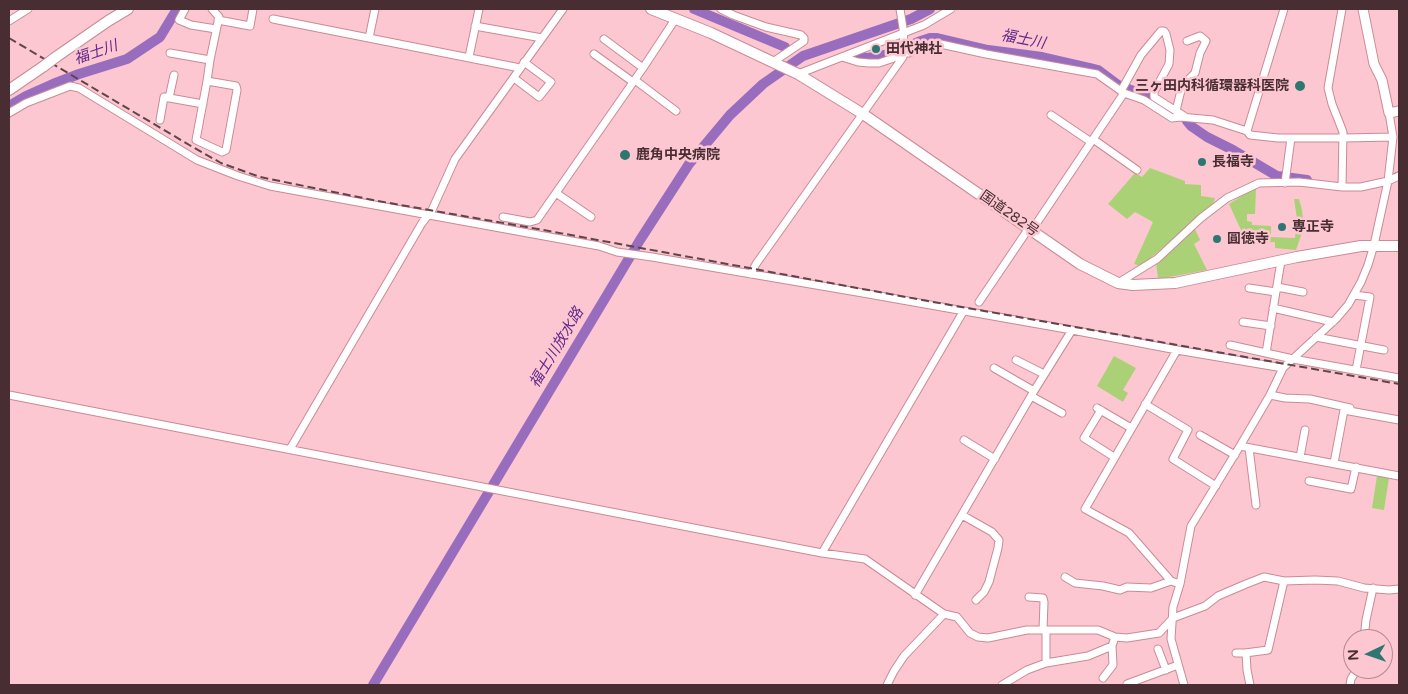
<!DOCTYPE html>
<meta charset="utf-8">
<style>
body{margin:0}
#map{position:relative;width:1408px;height:694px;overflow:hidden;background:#fcc7d0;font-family:"Varela Round",sans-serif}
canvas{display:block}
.frame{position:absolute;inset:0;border:10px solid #482e33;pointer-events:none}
.north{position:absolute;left:1343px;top:629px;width:50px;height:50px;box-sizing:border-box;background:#fcc7d0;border:1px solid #b48a91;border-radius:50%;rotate:267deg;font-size:14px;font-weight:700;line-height:20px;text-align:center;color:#482e33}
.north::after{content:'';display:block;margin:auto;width:18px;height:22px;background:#2e7770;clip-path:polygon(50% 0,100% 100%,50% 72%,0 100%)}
</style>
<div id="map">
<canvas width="1408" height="694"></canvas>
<div class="frame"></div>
<div class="north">N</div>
</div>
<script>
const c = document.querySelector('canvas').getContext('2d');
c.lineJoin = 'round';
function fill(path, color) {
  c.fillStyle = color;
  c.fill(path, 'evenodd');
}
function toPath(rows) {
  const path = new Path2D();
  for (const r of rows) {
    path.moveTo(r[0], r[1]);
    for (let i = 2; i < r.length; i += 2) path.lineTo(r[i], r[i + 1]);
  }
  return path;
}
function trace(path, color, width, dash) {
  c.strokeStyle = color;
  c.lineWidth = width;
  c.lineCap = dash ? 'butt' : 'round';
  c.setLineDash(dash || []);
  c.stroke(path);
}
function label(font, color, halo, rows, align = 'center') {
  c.font = font + ' "Varela Round","Noto Sans JP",sans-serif';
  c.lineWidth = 5;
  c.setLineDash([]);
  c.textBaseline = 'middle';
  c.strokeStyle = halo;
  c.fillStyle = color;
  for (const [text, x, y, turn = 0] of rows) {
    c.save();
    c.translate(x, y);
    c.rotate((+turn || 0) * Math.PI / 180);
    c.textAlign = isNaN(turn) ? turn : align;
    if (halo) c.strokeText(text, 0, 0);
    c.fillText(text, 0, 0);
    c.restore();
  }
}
fill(toPath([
 [1150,168,1185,181,1185,184,1201,185,1201,196,1215,198,1213,205,1141,266,1134,264,1153,222,1135,212,1127,219,1108,204,1135,173,1142,177],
 [1256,189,1255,214,1247,214,1247,221,1252,222,1252,225,1271,226,1271,237,1295,238,1297,219,1294,199,1299,199,1302,210,1304,227,1296,250,1275,248,1275,242,1247,243,1229,204,1251,190],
 [1194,227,1200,240,1194,244,1207,270,1158,279,1156,261],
 [1114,356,1136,368,1123,390,1128,393,1123,402,1097,386],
 [1377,476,1389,478,1384,510,1372,508]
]), '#abd176');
trace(toPath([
 [1395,174,1399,172]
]), '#986dbe', 2);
trace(toPath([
 [694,9,785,47],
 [854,57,868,58,880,56,895,52,918,42,930,38,937,38,988,50,1042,57,1090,68,1098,70,1118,85,1148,97,1164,106],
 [9,106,26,96,53,84,79,74,127,59,160,37,177,9],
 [1187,121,1191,126,1207,137,1233,150,1277,176,1307,180],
 [373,685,640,240,689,164,730,115,763,84,803,56,911,19,930,9]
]), '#986dbe', 10);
const minor = toPath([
 [185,9,179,20,191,25,216,29],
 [721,9,733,15,766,27,801,35,804,38,804,41,773,62],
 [1342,9,1328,88,1332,104,1343,132,1342,187],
 [273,19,520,68],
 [218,20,250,26,253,9],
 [9,21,28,9],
 [475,26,542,38],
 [369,38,375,9],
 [604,39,643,68],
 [170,53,210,60,207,81],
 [594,54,633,82],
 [469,57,479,9],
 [842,57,858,62,869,63,879,63,891,59,903,53,909,53,923,45,936,43,986,54,1097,74,1124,93,1144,100,1172,118,1180,117,1213,120,1247,131,1250,135,1278,138,1344,138,1393,137,1389,113],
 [210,60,219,17,212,9],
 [798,74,924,25,951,9],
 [514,78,539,97,551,82,524,62],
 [635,80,676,111],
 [207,81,236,86,237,90,226,150,222,152,196,140,207,81],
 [1121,91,1141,55,1161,31,1164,31,1166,34,1170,50,1169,64,1154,92,1154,97,1184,116],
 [169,98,174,75],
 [1176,111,1182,86,1195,73,1200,53,1206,41,1200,36,1187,41],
 [9,113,26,103,70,86,79,88,197,160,238,176,270,186,599,246,617,252,652,257,857,292,1072,330,1177,350,1283,368],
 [1051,115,1091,142],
 [160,120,164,97,203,104],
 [1247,131,1284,9],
 [1093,139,1137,170],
 [1285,183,1291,138],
 [556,193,591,217],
 [503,217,530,222,537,220,643,68,676,18],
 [1032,230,1124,93],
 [751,274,756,264,903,57,904,45,903,28,900,9],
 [1118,283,1157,259,1201,218,1227,198,1259,183,1299,182,1342,187,1361,187,1388,181,1399,176],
 [1277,287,1303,292],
 [1249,288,1276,292],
 [1354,295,1370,297,1356,370],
 [979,302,1029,228],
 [1273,308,1333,322],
 [1243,322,1271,326],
 [1316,337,1384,350],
 [1230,345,1293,359,1399,378],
 [1177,350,1085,509,1129,533,1171,581,1180,584],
 [1266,353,1281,261],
 [1016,360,1044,374],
 [994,368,1034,391],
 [9,395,822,553,865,559,944,614,957,617,970,633,978,637,988,638,1027,630,1098,630,1115,637],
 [1270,395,1285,398,1310,399,1350,408],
 [1031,396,1062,413],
 [1145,404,1188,430,1173,459,1216,486],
 [1097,408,1131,428],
 [1101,410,1084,438,1114,457],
 [1200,435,1235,455],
 [964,440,995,459],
 [1240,446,1399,476],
 [1249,448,1256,505],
 [290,449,422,223,432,210,455,159,563,9],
 [1300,457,1305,430],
 [1334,463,1344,410,1399,420],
 [1309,481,1351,489,1356,467],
 [962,515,992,532,999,540,998,548,989,582,984,592,976,600],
 [822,553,963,312],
 [1065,577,1075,583,1103,586,1120,590,1127,587,1151,588,1171,581],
 [915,595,1034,391,1072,330],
 [1029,597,1043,598,1044,602,1043,630],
 [1046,630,1046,663],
 [1364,639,1366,620,1373,588],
 [1158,649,1166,670],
 [1236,653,1245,653,1268,650,1284,581],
 [1246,653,1247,670,1250,685],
 [1103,678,1113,665,1112,646,1115,637,1127,638,1159,633,1173,618,1205,606,1218,596,1246,584,1264,577,1284,581,1315,580,1338,581,1364,588,1389,590,1399,589],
 [1127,684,1178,665],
 [887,685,894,671,904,656,944,614],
 [1002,685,1027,670,1046,663,1088,656,1112,646],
 [1184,685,1171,639,1173,607,1180,584,1191,526,1240,446,1270,395,1283,368,1336,319,1348,305,1361,282,1368,265,1374,245,1388,181,1393,137],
 [1350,685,1351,679,1357,669]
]);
const major = toPath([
 [1363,9,1374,64,1382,80,1389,113,1399,111]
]);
const highway = toPath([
 [651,9,711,33,798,74,863,114,1080,264,1118,283,1133,285,1175,283,1297,257,1361,246,1399,246],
 [56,57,108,21,128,9],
 [9,90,44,66]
]);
trace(minor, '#c98b96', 9);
trace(major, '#c98b96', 11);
trace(highway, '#c98b96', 12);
trace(minor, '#fff', 7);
trace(major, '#fff', 9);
trace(highway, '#fff', 10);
trace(toPath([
 [9,38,191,146,221,163,260,177,378,201,549,231,933,302,1399,384]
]), '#614449', 2, [8, 4]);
const highwayBridge = toPath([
 [44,66,56,57]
]);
trace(highwayBridge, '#c98b96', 12, []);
trace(highwayBridge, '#fff', 10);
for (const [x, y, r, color] of [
 [876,49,5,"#2e7770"],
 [1300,86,6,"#2e7770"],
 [625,155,6,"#2e7770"],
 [1202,162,5,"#2e7770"],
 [1282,227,5,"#2e7770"],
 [1217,239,5,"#2e7770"]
]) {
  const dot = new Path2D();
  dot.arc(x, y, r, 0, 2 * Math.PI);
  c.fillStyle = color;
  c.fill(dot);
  trace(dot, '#fcc7d0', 2);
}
label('bold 14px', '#482e33', '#fcc7d0', [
 ["田代神社",886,49],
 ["三ヶ田内科循環器科医院",1289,86,"right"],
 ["鹿角中央病院",636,155],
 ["長福寺",1212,162],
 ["専正寺",1292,227],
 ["圓徳寺",1227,239]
], 'left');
label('14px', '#482e33', '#fcc7d0', [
 ["国道282号",1009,214,35]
]);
label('italic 15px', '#632a8d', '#fcc7d0', [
 ["福士川",1023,40,11],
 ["福士川",96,53,-19],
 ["福士川放水路",557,348,-59]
]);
</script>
